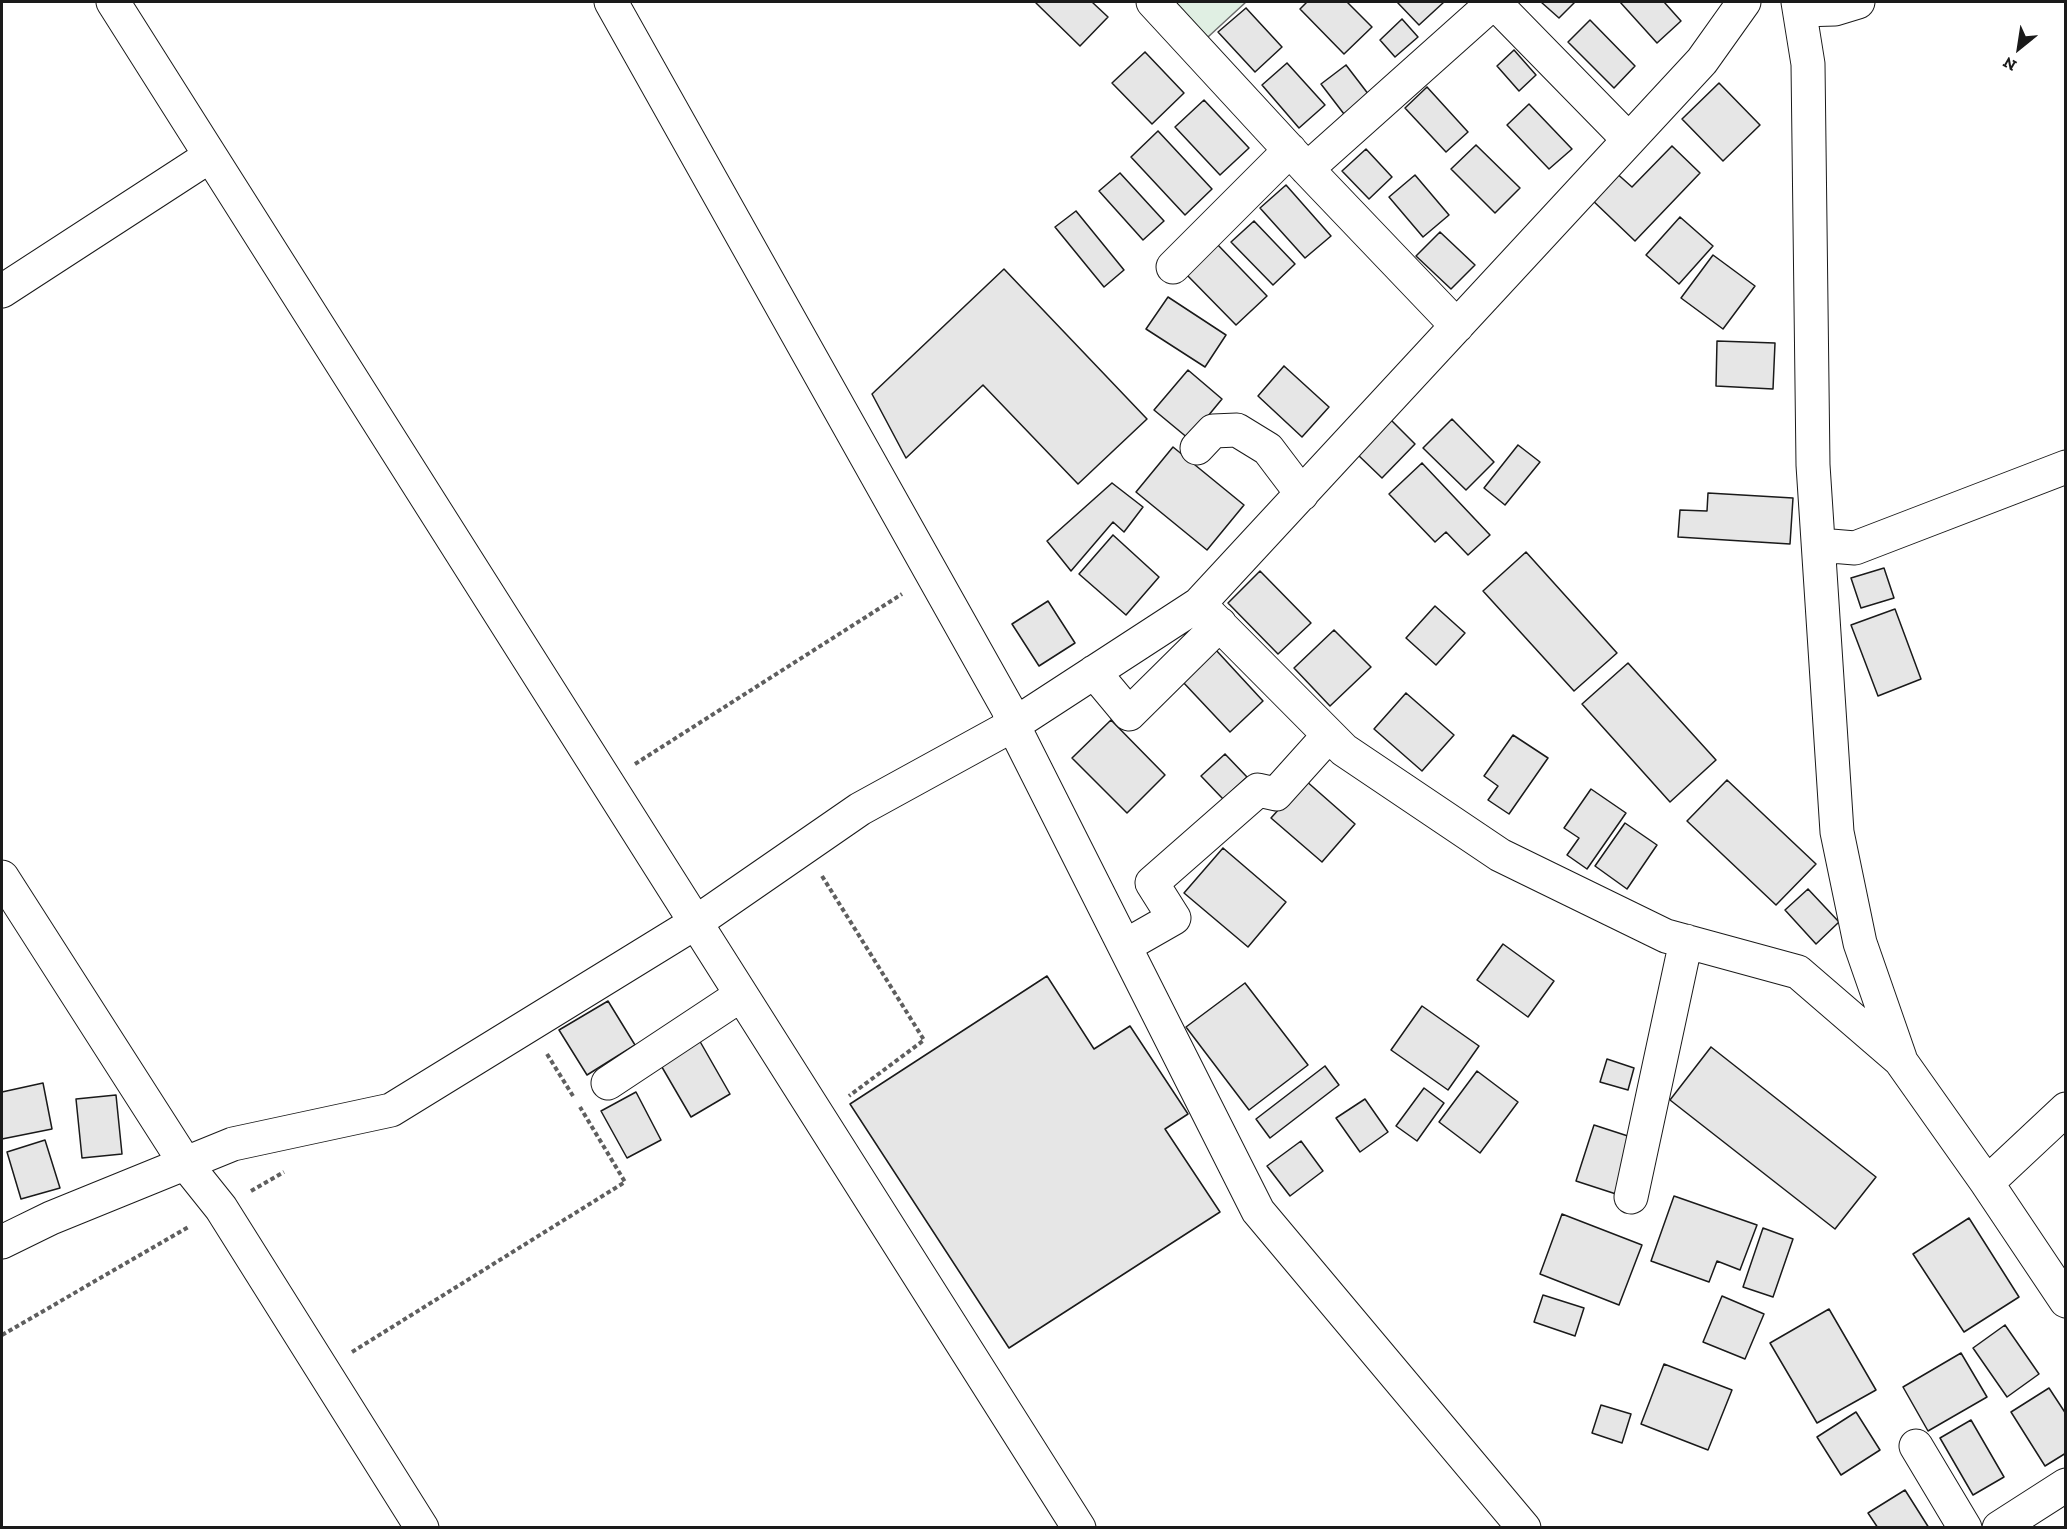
<!DOCTYPE html>
<style>
body{margin:0}
#map{position:relative;width:2067px;height:1529px;overflow:hidden;background:#fff;font-family:"Zilla Slab",serif}
canvas{display:block}
.frame{position:absolute;inset:0;border:3px solid #1a1a1a;pointer-events:none}
.north{position:absolute;left:1989px;top:18px;width:60px;height:60px;-webkit-text-stroke:4px #fff;paint-order:stroke;rotate:210deg;font-size:16px;font-weight:700;line-height:24px;text-align:center;color:#1a1a1a}
.north::after{content:'';display:block;margin:auto;width:21px;height:27px;background:#1a1a1a;clip-path:polygon(50% 0,100% 100%,50% 72%,0 100%)}
</style>
<div id="map">
<canvas width="2067" height="1529"></canvas>
<div class="frame"></div>
<div class="north">N</div>
</div>
<script>
const c = document.querySelector('canvas').getContext('2d');
c.lineJoin = 'round';
function fill(path, color) {
  c.fillStyle = color;
  c.fill(path, 'evenodd');
}
function toPath(rows) {
  const path = new Path2D();
  for (const r of rows) {
    path.moveTo(r[0], r[1]);
    for (let i = 2; i < r.length; i += 2) path.lineTo(r[i], r[i + 1]);
  }
  return path;
}
function trace(path, color, width, dash) {
  c.strokeStyle = color;
  c.lineWidth = width;
  c.lineCap = dash ? 'butt' : 'round';
  c.setLineDash(dash || []);
  c.stroke(path);
}
const green = toPath([
 [1153,2,1246,2,1196,48,1153,2]
]);
fill(green, '#e0efe3');
trace(green, '#6a6a6a', 1.5);
const building = toPath([
 [1037,2,1092,2,1108,17,1080,46,1036,3,1037,2],
 [1307,2,1347,2,1372,27,1344,54,1300,9,1307,2],
 [1397,2,1444,2,1419,25,1397,2],
 [1541,2,1575,2,1559,18,1541,2],
 [1620,2,1664,2,1681,21,1657,43,1620,2],
 [1246,8,1282,47,1255,72,1218,32,1246,8],
 [1402,19,1418,37,1395,57,1380,40,1402,19],
 [1590,20,1635,66,1614,88,1568,42,1590,20],
 [1514,50,1536,75,1519,91,1497,66,1514,50],
 [1145,52,1184,93,1152,124,1112,83,1145,52],
 [1287,63,1325,105,1299,128,1262,85,1287,63],
 [1346,65,1369,95,1344,114,1321,84,1346,65],
 [1719,83,1760,125,1723,161,1682,119,1719,83],
 [1427,87,1468,132,1446,152,1405,108,1427,87],
 [1204,100,1249,148,1220,175,1175,127,1204,100],
 [1529,104,1572,149,1549,169,1507,125,1529,104],
 [1158,131,1212,189,1185,215,1131,157,1158,131],
 [1476,145,1520,188,1495,213,1451,169,1476,145],
 [1672,146,1700,173,1635,241,1589,197,1614,171,1632,187,1672,146],
 [1366,149,1392,177,1369,199,1342,171,1366,149],
 [1120,173,1164,221,1143,240,1099,191,1120,173],
 [1415,175,1449,215,1423,237,1389,197,1415,175],
 [1286,185,1331,236,1305,258,1260,208,1286,185],
 [1076,211,1124,270,1104,287,1055,227,1076,211],
 [1680,217,1713,246,1679,284,1646,255,1680,217],
 [1254,221,1295,264,1273,285,1231,242,1254,221],
 [1440,232,1475,265,1451,289,1416,256,1440,232],
 [1217,244,1267,296,1236,325,1186,274,1217,244],
 [1713,255,1755,286,1723,329,1681,298,1713,255],
 [1004,269,1147,419,1078,484,983,385,906,458,872,394,1004,269],
 [1168,297,1226,335,1205,367,1146,329,1168,297],
 [1717,341,1775,343,1773,389,1716,386,1717,341],
 [1284,366,1329,407,1302,437,1258,396,1284,366],
 [1188,370,1222,399,1189,439,1154,410,1188,370],
 [1390,419,1415,444,1382,478,1357,454,1390,419],
 [1452,419,1494,462,1466,490,1423,448,1452,419],
 [1518,445,1540,462,1505,505,1484,488,1518,445],
 [1173,447,1244,505,1207,550,1136,492,1173,447],
 [1422,463,1490,535,1468,555,1446,532,1435,542,1389,494,1422,463],
 [1112,483,1143,507,1124,532,1113,522,1071,571,1047,541,1112,483],
 [1708,493,1793,498,1790,544,1678,537,1680,510,1707,511,1708,493],
 [1113,535,1159,577,1126,615,1079,574,1113,535],
 [1526,552,1617,653,1574,691,1483,591,1526,552],
 [1884,568,1894,598,1861,608,1851,578,1884,568],
 [1260,571,1311,623,1278,654,1228,603,1260,571],
 [1048,601,1075,643,1039,666,1012,624,1048,601],
 [1435,606,1465,633,1436,665,1406,638,1435,606],
 [1895,609,1921,679,1878,696,1851,625,1895,609],
 [1334,630,1371,667,1330,706,1294,668,1334,630],
 [1215,649,1263,701,1230,732,1182,681,1215,649],
 [1628,663,1716,760,1670,802,1582,704,1628,663],
 [1406,693,1454,735,1422,771,1374,729,1406,693],
 [1111,720,1165,775,1127,813,1072,758,1111,720],
 [1513,735,1548,758,1509,814,1488,800,1498,786,1484,776,1513,735],
 [1225,754,1247,777,1223,799,1201,776,1225,754],
 [1305,780,1355,824,1322,862,1271,818,1305,780],
 [1727,780,1816,864,1776,905,1687,821,1727,780],
 [1591,789,1626,813,1587,869,1567,855,1579,838,1564,828,1591,789],
 [1625,823,1657,845,1627,889,1595,866,1625,823],
 [1223,848,1286,902,1248,947,1184,893,1223,848],
 [1808,889,1839,922,1816,944,1785,910,1808,889],
 [1503,944,1554,981,1528,1017,1477,980,1503,944],
 [1047,976,1094,1049,1130,1026,1188,1114,1165,1129,1220,1212,1009,1348,850,1104,1047,976],
 [1245,983,1308,1065,1249,1110,1186,1027,1245,983],
 [608,1001,635,1045,587,1075,559,1030,608,1001],
 [1422,1006,1479,1046,1448,1090,1391,1050,1422,1006],
 [698,1038,730,1094,691,1117,659,1062,698,1038],
 [1711,1047,1876,1177,1835,1229,1670,1100,1711,1047],
 [1607,1059,1634,1068,1628,1090,1600,1082,1607,1059],
 [1325,1066,1339,1085,1270,1138,1256,1119,1325,1066],
 [1477,1071,1518,1102,1480,1153,1439,1122,1477,1071],
 [43,1083,52,1129,2,1139,2,1092,43,1083],
 [1424,1088,1444,1103,1417,1141,1396,1126,1424,1088],
 [636,1092,661,1140,627,1158,601,1111,636,1092],
 [116,1095,122,1154,82,1158,76,1099,116,1095],
 [1365,1099,1388,1132,1360,1152,1336,1118,1365,1099],
 [1594,1125,1634,1138,1616,1194,1576,1181,1594,1125],
 [45,1140,60,1188,21,1199,7,1152,45,1140],
 [1301,1141,1323,1171,1290,1196,1267,1166,1301,1141],
 [1674,1196,1757,1225,1740,1270,1717,1261,1709,1282,1651,1261,1674,1196],
 [1562,1214,1642,1245,1619,1305,1540,1274,1562,1214],
 [1969,1218,2019,1297,1964,1332,1913,1254,1969,1218],
 [1763,1228,1793,1239,1773,1297,1743,1287,1763,1228],
 [1543,1295,1584,1308,1575,1336,1534,1322,1543,1295],
 [1722,1296,1764,1314,1745,1359,1703,1342,1722,1296],
 [1829,1309,1876,1390,1817,1423,1770,1343,1829,1309],
 [2005,1325,2039,1374,2007,1397,1973,1348,2005,1325],
 [1961,1353,1987,1397,1928,1431,1903,1387,1961,1353],
 [1664,1364,1732,1390,1708,1450,1641,1424,1664,1364],
 [2049,1388,2066,1414,2066,1453,2045,1466,2011,1412,2049,1388],
 [1601,1405,1631,1414,1622,1443,1592,1433,1601,1405],
 [1856,1412,1880,1450,1841,1475,1817,1437,1856,1412],
 [1971,1420,2004,1477,1973,1495,1940,1438,1971,1420],
 [1905,1490,1929,1528,1878,1528,1868,1513,1905,1490]
]);
fill(building, '#e6e6e6');
trace(building, '#1a1a1a', 1.5);
const minor = toPath([
 [113,2,1079,1528],
 [611,2,1008,709,1013,725,1258,1211,1524,1528],
 [1153,2,1307,169,1457,326],
 [1798,2,1808,64,1813,465,1837,832,1860,943,1900,1058],
 [1801,10,1835,9,1858,2],
 [1307,169,1494,2,1629,140],
 [1173,267,1290,150],
 [2,291,210,156],
 [1197,448,1213,431,1237,430,1268,449,1302,494],
 [1819,545,1855,548,2066,467],
 [1199,604,1344,750,1500,855,1666,936,1798,972,1900,1060,1987,1183,2066,1301],
 [1094,672,1129,714,1220,624],
 [2,877,185,1163,221,1208,422,1528],
 [1125,946,1174,918,1152,883,1258,790,1276,794,1329,735],
 [608,1083,741,995],
 [1987,1183,2066,1109],
 [1631,1197,1686,941],
 [2,1242,51,1218,233,1144,391,1110,695,923,860,809,1013,725,1199,604,1702,61,1744,2],
 [1916,1446,1965,1528],
 [1999,1528,2066,1485]
]);
trace(minor, '#1a1a1a', 35);
trace(toPath([
 [635,764,902,594],
 [822,876,924,1040,849,1096],
 [547,1054,573,1096],
 [251,1191,284,1172],
 [2,1335,190,1226],
 [352,1352,625,1182,580,1107]
]), '#5f5f5f', 4, [4.5, 3]);
trace(minor, '#fff', 33);
</script>
